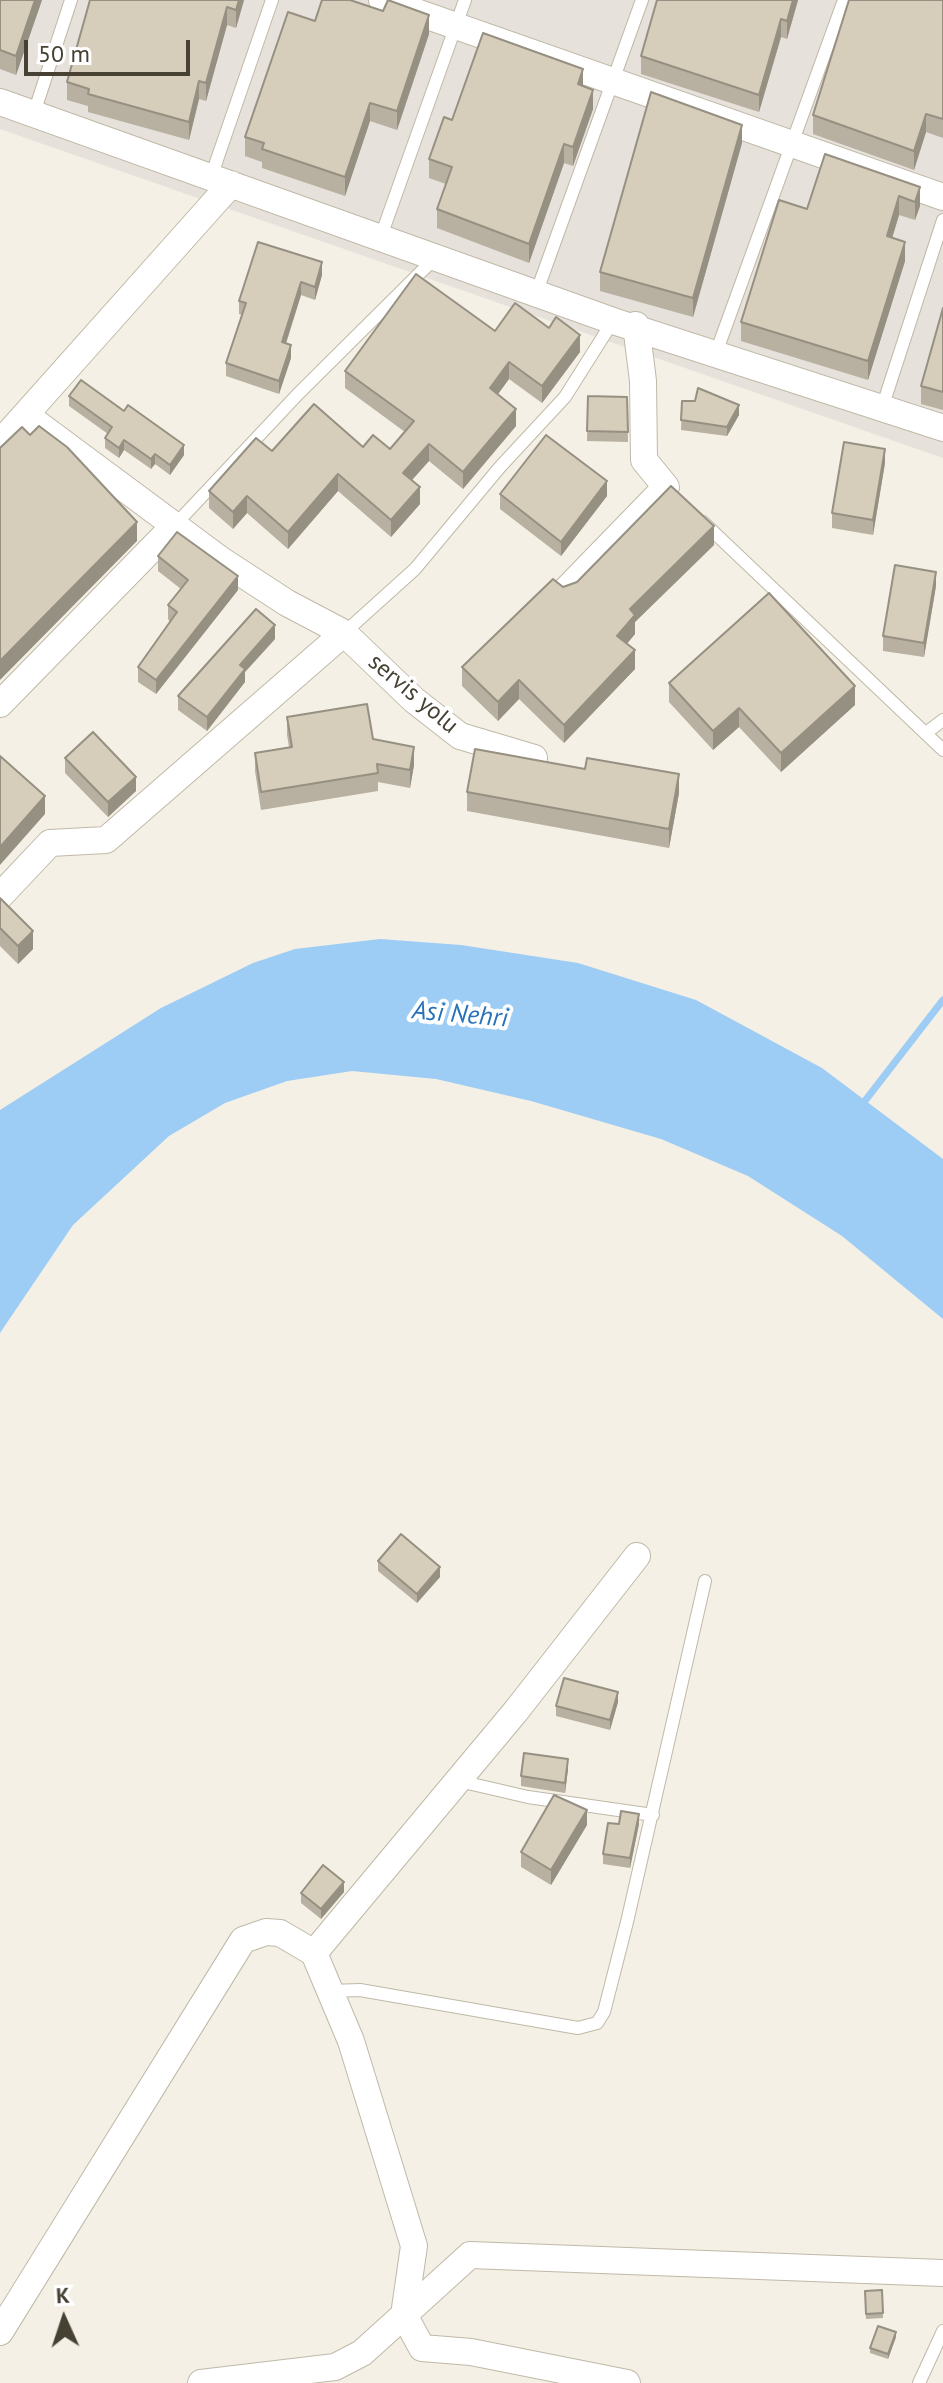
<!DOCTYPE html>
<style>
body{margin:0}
#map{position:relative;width:943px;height:2383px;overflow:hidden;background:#f4f0e5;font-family:"PT Sans",sans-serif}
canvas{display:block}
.north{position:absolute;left:24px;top:2279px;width:80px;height:80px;-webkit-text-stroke:6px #fff;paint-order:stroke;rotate:357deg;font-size:22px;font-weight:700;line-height:32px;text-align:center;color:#474134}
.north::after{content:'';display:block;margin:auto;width:28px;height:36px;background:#474134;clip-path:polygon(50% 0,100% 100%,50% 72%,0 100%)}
.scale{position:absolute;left:24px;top:40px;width:166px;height:36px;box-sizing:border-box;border:4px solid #474134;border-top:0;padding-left:10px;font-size:24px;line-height:28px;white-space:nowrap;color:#474134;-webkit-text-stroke:6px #fff;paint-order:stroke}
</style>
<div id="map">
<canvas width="943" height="2383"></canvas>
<div class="north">K</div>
<div class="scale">50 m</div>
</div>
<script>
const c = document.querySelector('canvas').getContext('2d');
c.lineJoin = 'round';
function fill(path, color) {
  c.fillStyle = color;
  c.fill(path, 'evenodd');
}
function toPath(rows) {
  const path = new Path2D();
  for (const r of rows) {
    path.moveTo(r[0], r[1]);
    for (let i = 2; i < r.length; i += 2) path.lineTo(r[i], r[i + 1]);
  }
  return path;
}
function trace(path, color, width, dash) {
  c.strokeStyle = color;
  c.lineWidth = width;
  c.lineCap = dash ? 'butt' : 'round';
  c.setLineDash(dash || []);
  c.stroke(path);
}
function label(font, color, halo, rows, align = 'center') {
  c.font = font + ' "PT Sans",sans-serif';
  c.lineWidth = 8;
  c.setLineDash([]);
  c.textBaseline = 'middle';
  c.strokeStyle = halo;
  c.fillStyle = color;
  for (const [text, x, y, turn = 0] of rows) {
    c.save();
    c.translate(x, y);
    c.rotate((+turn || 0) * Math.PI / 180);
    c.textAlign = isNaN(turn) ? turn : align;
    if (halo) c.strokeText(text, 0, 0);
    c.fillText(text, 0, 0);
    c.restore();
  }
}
fill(toPath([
 [0,0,943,0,943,458,0,129]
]), '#e6e1da');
fill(toPath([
 [380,939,461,945,578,963,696,1000,822,1068,943,1159,943,1319,842,1236,748,1176,661,1139,531,1101,436,1079,352,1071,287,1081,225,1103,169,1136,73,1225,0,1333,0,1110,161,1008,253,963,295,949]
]), '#9dccf5');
trace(toPath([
 [861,1106,943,1000]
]), '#9dccf5', 7);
const service = toPath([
 [34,113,71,0],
 [211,177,272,0],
 [380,239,465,0],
 [537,291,642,0],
 [716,353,844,0],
 [882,408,943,220],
 [703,522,943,750],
 [174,526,298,394,436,257],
 [344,633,415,569,500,467,565,397,613,321],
 [926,733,943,720],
 [459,1781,528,1797,653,1815],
 [330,1991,360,1990,578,2028,597,2023,604,2012,627,1922,705,1581],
 [919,2383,943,2331]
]);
const minor = toPath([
 [382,0,943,197],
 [0,102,613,321,943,428],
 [27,416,221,560,287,603,344,633,414,700,460,736,534,758],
 [0,443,231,184],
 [566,590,666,487,644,460,643,381,636,325],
 [0,704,174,526],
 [0,896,50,843,106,840,344,633],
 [314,1953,516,1711,637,1556],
 [0,2332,243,1940,266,1932,280,1933,314,1953,351,2041,414,2246,404,2315,362,2353,335,2367,201,2383],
 [627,2383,471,2352,422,2348,404,2315,470,2255,943,2273]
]);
trace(service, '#c0b9a7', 14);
trace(minor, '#c0b9a7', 28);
trace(service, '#fff', 12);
trace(minor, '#fff', 26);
fill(toPath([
 [0,0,42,0,16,75,0,69],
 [90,0,244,0,236,28,227,25,206,101,199,99,189,140,88,112,88,106,67,100,67,82],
 [798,0,787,39,781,37,759,112,641,74,641,56],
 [943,0,943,138,926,132,914,170,813,134,813,115],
 [315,21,429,34,397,130,370,121,345,196,262,168,262,162,245,156,245,137],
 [583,86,593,109,573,166,564,163,529,263,437,228,437,209,446,184,429,178,429,159,452,120],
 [742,143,693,317,600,291,600,272],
 [920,187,920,206,915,220,899,215,892,238,905,261,868,380,741,341,741,322,807,209],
 [322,275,315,300,301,295,286,344,291,358,279,394,226,376,226,363,242,315,239,314,239,301],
 [943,308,943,410,921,404,921,386],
 [495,331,580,352,542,403,509,379,498,394,516,426,463,489,429,461,412,480,420,504,391,537,338,491,288,549,247,513,233,529,209,508,209,491,272,451,363,447,390,449,405,432,345,388,345,371],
 [69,396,184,455,170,475,155,464,151,469,124,450,119,458,105,448,105,438,108,434,69,406],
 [588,396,627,397,628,442,587,441],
 [682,401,739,415,727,436,681,430],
 [885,463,873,535,832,528,832,513],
 [500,494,607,496,561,556,500,509],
 [714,545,635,622,635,634,627,644,635,669,564,743,519,699,498,721,462,686,462,667,563,587],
 [158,556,238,590,156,694,138,682,138,667,170,622,168,619,168,605,181,589,158,571],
 [936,586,924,657,883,651,883,636],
 [275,639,245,672,245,682,207,731,178,710,178,696],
 [669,683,855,705,781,772,739,727,713,750,669,702],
 [287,717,373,739,414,765,410,788,378,782,378,791,261,810,255,771,255,753,289,747,287,735],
 [65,758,136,791,108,817,65,773],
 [467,792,679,793,669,848,467,811],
 [0,898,33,949,18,964,0,946],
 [378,1561,440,1577,417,1603,378,1571],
 [618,1702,610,1730,556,1716,556,1706],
 [568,1769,565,1793,521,1786,521,1776],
 [619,1824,639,1824,630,1868,603,1864,603,1854],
 [587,1825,551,1885,521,1867,521,1852],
 [344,1892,321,1919,301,1903,301,1893],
 [882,2290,883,2318,866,2319,865,2291],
 [896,2337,888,2359,870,2353,870,2348]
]), '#b8b0a0');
fill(toPath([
 [35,0,42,0,16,75,16,56],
 [239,0,244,0,236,28,236,10],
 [793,0,798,0,787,39,787,21],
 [227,7,227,25,206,101,206,83],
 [429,15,429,34,397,130,397,111],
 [781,19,781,37,759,112,759,95],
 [583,69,583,88,578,84],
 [199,81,199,99,189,140,189,122],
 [593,90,593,109,573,166,573,147],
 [370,103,370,121,345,196,345,177],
 [926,114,926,132,914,170,914,151],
 [742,125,742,143,693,317,693,298],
 [564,144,564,163,529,263,529,244],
 [920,187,920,206,915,220,915,202],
 [899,196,899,215,887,255,887,236],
 [905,242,905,261,868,380,868,361],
 [322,262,322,275,315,300,315,287],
 [301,282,301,295,282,355,282,342],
 [580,335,580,352,542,403,542,386],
 [291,345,291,358,279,394,279,381],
 [509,362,509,379,490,405,490,388],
 [739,405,739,415,727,436,727,427],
 [516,409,516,426,463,489,463,472],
 [124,440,124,450,119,458,119,448],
 [429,444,429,461,403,490,403,473],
 [184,445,184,455,170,475,170,465],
 [885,449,885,463,873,535,873,520],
 [155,454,155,464,151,469,151,459],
 [338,474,338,491,288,549,288,532],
 [607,481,607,496,561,556,561,542],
 [420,487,420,504,391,537,391,520],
 [247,496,247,513,233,529,233,512],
 [137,522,137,541,0,680,0,661],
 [714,526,714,545,635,622,635,634,617,655,617,636,630,609],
 [936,572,936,586,924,657,924,643],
 [238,576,238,590,156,694,156,680],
 [275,625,275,639,245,672,245,682,207,731,207,717,240,665],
 [635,650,635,669,564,743,564,725],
 [519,680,519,699,498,721,498,702],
 [855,686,855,705,781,772,781,753],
 [739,708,739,727,713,750,713,731],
 [414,747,414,765,410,788,410,770],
 [679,774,679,793,669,848,669,829],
 [136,777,136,791,108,817,108,802],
 [45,796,45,814,0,865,0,847],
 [33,931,33,949,18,964,18,946],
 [440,1567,440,1577,417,1603,417,1594],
 [618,1692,618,1702,610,1730,610,1720],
 [568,1759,568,1769,565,1793,565,1783],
 [587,1810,587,1825,551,1885,551,1870],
 [639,1814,639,1824,630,1868,630,1858],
 [344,1882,344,1892,321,1919,321,1909],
 [896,2332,896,2337,888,2359,888,2354]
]), '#969082');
const building = toPath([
 [0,0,35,0,16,56,0,50,0,0],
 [90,0,239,0,236,10,227,7,206,83,199,81,189,122,88,94,89,89,67,82,90,0],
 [322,0,350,0,383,11,388,0,429,15,397,111,370,103,345,177,262,149,264,143,245,137,288,12,315,21,322,0],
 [657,0,793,0,787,21,781,19,759,95,641,56,657,0],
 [849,0,943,0,943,119,926,114,914,151,813,115,849,0],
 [483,33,583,69,578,84,593,90,573,147,564,144,529,244,437,209,452,167,429,159,444,117,452,120,483,33],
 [651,92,742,125,693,298,600,272,651,92],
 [825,154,920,187,915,202,899,196,887,236,905,242,868,361,741,322,779,200,807,209,825,154],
 [258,242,322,262,315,287,301,282,282,342,291,345,279,381,226,363,246,303,239,301,258,242],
 [416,274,495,331,515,303,549,328,556,317,580,335,542,386,509,362,490,388,516,409,463,472,429,444,403,473,420,487,391,520,338,474,288,532,247,496,233,512,209,491,256,438,272,451,314,404,363,447,373,435,390,449,414,421,345,371,416,274],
 [943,308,943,392,921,386,943,308],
 [81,380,124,411,128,405,184,445,170,465,155,454,151,459,124,440,119,448,105,438,112,427,69,396,81,380],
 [698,388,739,405,727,427,681,420,682,401,695,401,698,388],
 [588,396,627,397,628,432,587,431,588,396],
 [39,426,67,447,137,522,0,661,0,448,22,427,30,435,39,426],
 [546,435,607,481,561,542,500,494,546,435],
 [844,442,885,449,873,520,832,513,844,442],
 [671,486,714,526,630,609,635,615,617,636,635,650,564,725,519,680,498,702,462,667,553,579,563,587,577,582,671,486],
 [177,532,238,576,156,680,138,667,177,612,168,605,188,580,158,556,177,532],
 [895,565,936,572,924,643,883,636,895,565],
 [769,593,855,686,781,753,739,708,713,731,669,683,769,593],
 [256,609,275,625,240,665,245,669,207,717,178,696,256,609],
 [367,704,373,739,414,747,410,770,377,764,378,773,261,792,255,753,292,747,287,717,367,704],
 [93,732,136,777,108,802,65,758,93,732],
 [475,749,585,769,587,758,679,774,669,829,467,792,475,749],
 [0,756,45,796,0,847,0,756],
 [0,898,33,931,18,946,0,928,0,898],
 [401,1534,440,1567,417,1594,378,1561,401,1534],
 [564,1678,618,1692,610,1720,556,1706,564,1678],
 [524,1753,568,1759,565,1783,521,1776,524,1753],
 [554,1795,587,1810,551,1870,521,1852,554,1795],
 [621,1811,639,1814,630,1858,603,1854,608,1823,619,1824,621,1811],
 [323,1865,344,1882,321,1909,301,1893,323,1865],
 [882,2290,883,2313,866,2314,865,2291,882,2290],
 [878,2326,896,2332,888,2354,870,2348,878,2326]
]);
fill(building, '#d6cdba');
trace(building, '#969082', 2);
label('24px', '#474134', '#fff', [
 ["servis yolu",413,694,40]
]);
label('italic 26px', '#2672ba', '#fff', [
 ["Asi Nehri",460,1015,5]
]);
</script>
